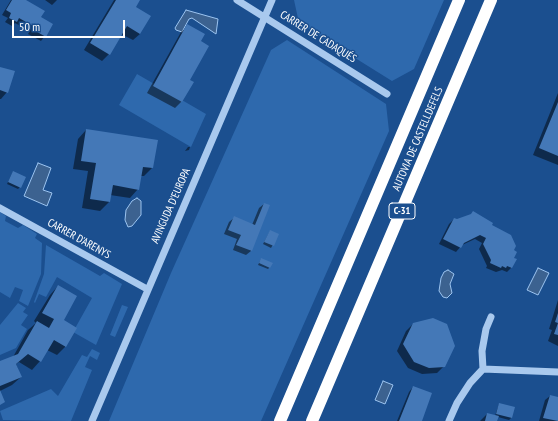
<!DOCTYPE html>
<meta charset="utf-8">
<style>
body{margin:0}
#map{position:relative;width:558px;height:421px;overflow:hidden;background:#1b4f8f;font-family:"PT Sans Narrow",sans-serif}
canvas{display:block}
.scale{position:absolute;left:12px;top:20px;width:113px;height:18px;box-sizing:border-box;border:2px solid #fff;border-top:0;padding-left:5px;font-size:12px;line-height:14px;white-space:nowrap;color:#fff;-webkit-text-stroke:3px #1b4f8f;paint-order:stroke}
</style>
<div id="map">
<canvas width="558" height="421"></canvas>
<div class="scale">50 m</div>
</div>
<script>
const c = document.querySelector('canvas').getContext('2d');
c.lineJoin = 'round';
function fill(path, color) {
  c.fillStyle = color;
  c.fill(path, 'evenodd');
}
function toPath(rows) {
  const path = new Path2D();
  for (const r of rows) {
    path.moveTo(r[0], r[1]);
    for (let i = 2; i < r.length; i += 2) path.lineTo(r[i], r[i + 1]);
  }
  return path;
}
function trace(path, color, width, dash) {
  c.strokeStyle = color;
  c.lineWidth = width;
  c.lineCap = dash ? 'butt' : 'round';
  c.setLineDash(dash || []);
  c.stroke(path);
}
function label(font, color, halo, rows, align = 'center') {
  c.font = font + ' "PT Sans Narrow",sans-serif';
  c.lineWidth = 3;
  c.setLineDash([]);
  c.textBaseline = 'middle';
  c.strokeStyle = halo;
  c.fillStyle = color;
  for (const [text, x, y, turn = 0] of rows) {
    c.save();
    c.translate(x, y);
    c.rotate((+turn || 0) * Math.PI / 180);
    c.textAlign = isNaN(turn) ? turn : align;
    if (halo) c.strokeText(text, 0, 0);
    c.fillText(text, 0, 0);
    c.restore();
  }
}
fill(toPath([
 [294,0,444,0,414,69,392,81,299,23],
 [287,40,386,104,389,131,261,421,109,421,171,273,271,50],
 [137,74,206,114,191,147,119,105],
 [0,212,6,216,5,221,18,228,23,225,37,234,35,238,42,243,41,274,28,306,19,301,23,290,15,287,10,298,0,292],
 [46,245,100,276,104,273,122,284,96,345,73,332,92,298,57,277,46,297,39,294,35,303,34,302,44,274],
 [18,303,26,308,23,312,28,315,21,325,27,329,16,348,0,355,0,325],
 [122,305,128,307,115,337,110,335],
 [92,349,100,353,97,360,90,356,85,367,92,370,71,421,3,420,0,411,51,389,58,396,82,355,87,357]
]), '#2e69ad');
const water = toPath([
 [186,10,218,19,216,34,192,18,189,19,182,32,176,30,175,28,186,10],
 [38,163,51,168,43,190,52,193,47,206,24,196,38,163],
 [137,198,141,201,141,215,132,226,128,227,125,220,126,210,132,201,137,198],
 [538,268,549,273,538,295,527,290,538,268],
 [448,270,454,274,450,284,452,293,447,298,443,297,439,291,441,278,444,272,448,270],
 [383,381,393,385,385,404,375,400,383,381]
]);
fill(water, '#3c6290');
trace(water, '#9cc4f0', 1);
fill(toPath([
 [11,0,24,0,40,18,45,36,41,41,28,34,30,31,15,23,12,26,5,22,8,18,2,15],
 [45,0,57,0,52,5],
 [114,0,139,0,135,8,140,34,133,40,121,34,109,54,102,61,84,50],
 [188,26,200,42,182,101,175,108,147,93,181,32],
 [0,68,7,92,1,99,0,99],
 [558,93,558,165,533,155],
 [86,130,152,168,144,176,141,176,138,189,130,198,110,195,109,202,100,211,82,208,88,171,73,169,78,139],
 [188,147,190,147,189,150,185,151],
 [13,172,20,187,18,189,7,184],
 [264,204,251,251,246,255,233,250,237,239,224,234,229,222,234,218,252,225,259,208],
 [454,219,491,226,512,251,511,268,507,272,502,270,496,272,486,268,487,266,479,249,482,243,475,239,462,245,456,252,439,244,449,224],
 [270,231,278,235,271,248,263,244],
 [261,259,270,267,268,269,258,265],
 [58,286,62,321,75,328,65,347,57,355,47,350,40,361,32,370,19,362,16,364,21,377,12,385,0,391,0,362,13,357,28,330,36,323,34,321,50,295],
 [558,300,558,346,548,341,552,330,549,329],
 [413,324,444,366,437,373,422,374,408,368,397,351,406,331],
 [413,387,421,421,397,421,409,392],
 [550,396,558,398,558,421,539,421,545,400],
 [499,404,512,417,509,420,498,417,496,421,480,421,487,414,495,416]
]), '#0007');
fill(toPath([
 [12,0,26,0,45,11,41,17,53,24,46,37,32,29,33,26,19,18,17,22,9,18,11,13,6,10],
 [116,0,140,0,136,7,151,16,140,34,127,26,110,55,90,43],
 [187,24,205,34,201,41,209,46,190,80,194,82,182,102,153,86],
 [0,67,15,71,8,93,0,90],
 [558,102,558,156,539,148],
 [86,129,158,140,153,168,143,167,139,190,113,185,110,202,90,199,96,163,81,161],
 [13,171,26,177,21,188,8,182],
 [264,203,270,205,252,251,236,245,241,235,228,230,234,216,255,225],
 [473,211,493,223,492,225,511,235,516,246,514,250,517,252,514,258,517,259,512,268,507,266,506,268,502,266,501,268,490,263,491,260,483,244,486,238,480,235,464,243,461,248,443,239,454,218,457,219,471,214],
 [270,230,279,234,274,246,264,242],
 [261,258,273,263,270,268,259,263],
 [58,285,77,296,64,320,77,328,66,347,54,340,41,362,28,354,16,364,22,377,0,386,0,361,18,354,37,321,49,328,54,319,42,313],
 [558,313,558,335,554,334,558,323,555,322],
 [433,318,447,324,455,346,445,367,429,368,414,362,403,344,413,323],
 [413,386,432,393,422,421,399,421],
 [0,390,5,402,0,405],
 [550,395,558,397,558,421,543,418],
 [499,403,515,407,512,418,496,414],
 [487,413,499,416,497,421,485,421]
]), '#4478b7');
trace(toPath([
 [237,0,387,94],
 [0,208,147,289],
 [483,369,558,372],
 [92,421,272,0],
 [449,421,457,403,470,383,483,369,482,351,486,329,491,317]
]), '#a9c9ee', 7);
trace(toPath([
 [280,421,459,0],
 [312,421,491,0]
]), '#fff', 12);
for (const [x, y, w] of [
 [402,211,26]
]) {
  const box = new Path2D();
  box.roundRect(x - w / 2, y - 8, w, 16, 3);
  c.fillStyle = '#1b4f8f';
  c.fill(box);
  trace(box, '#fff', 1);
}
label('bold 10px', '#fff', null, [
 ["C-31",402,211]
]);
label('11px', '#fff', '#1b4f8f', [
 ["CARRER DE CADAQUÉS",318,37,32],
 ["AUTOVIA DE CASTELLDEFELS",418,139,-67],
 ["AVINGUDA D'EUROPA",171,206,-66],
 ["CARRER D'ARENYS",79,239,29]
]);
</script>
